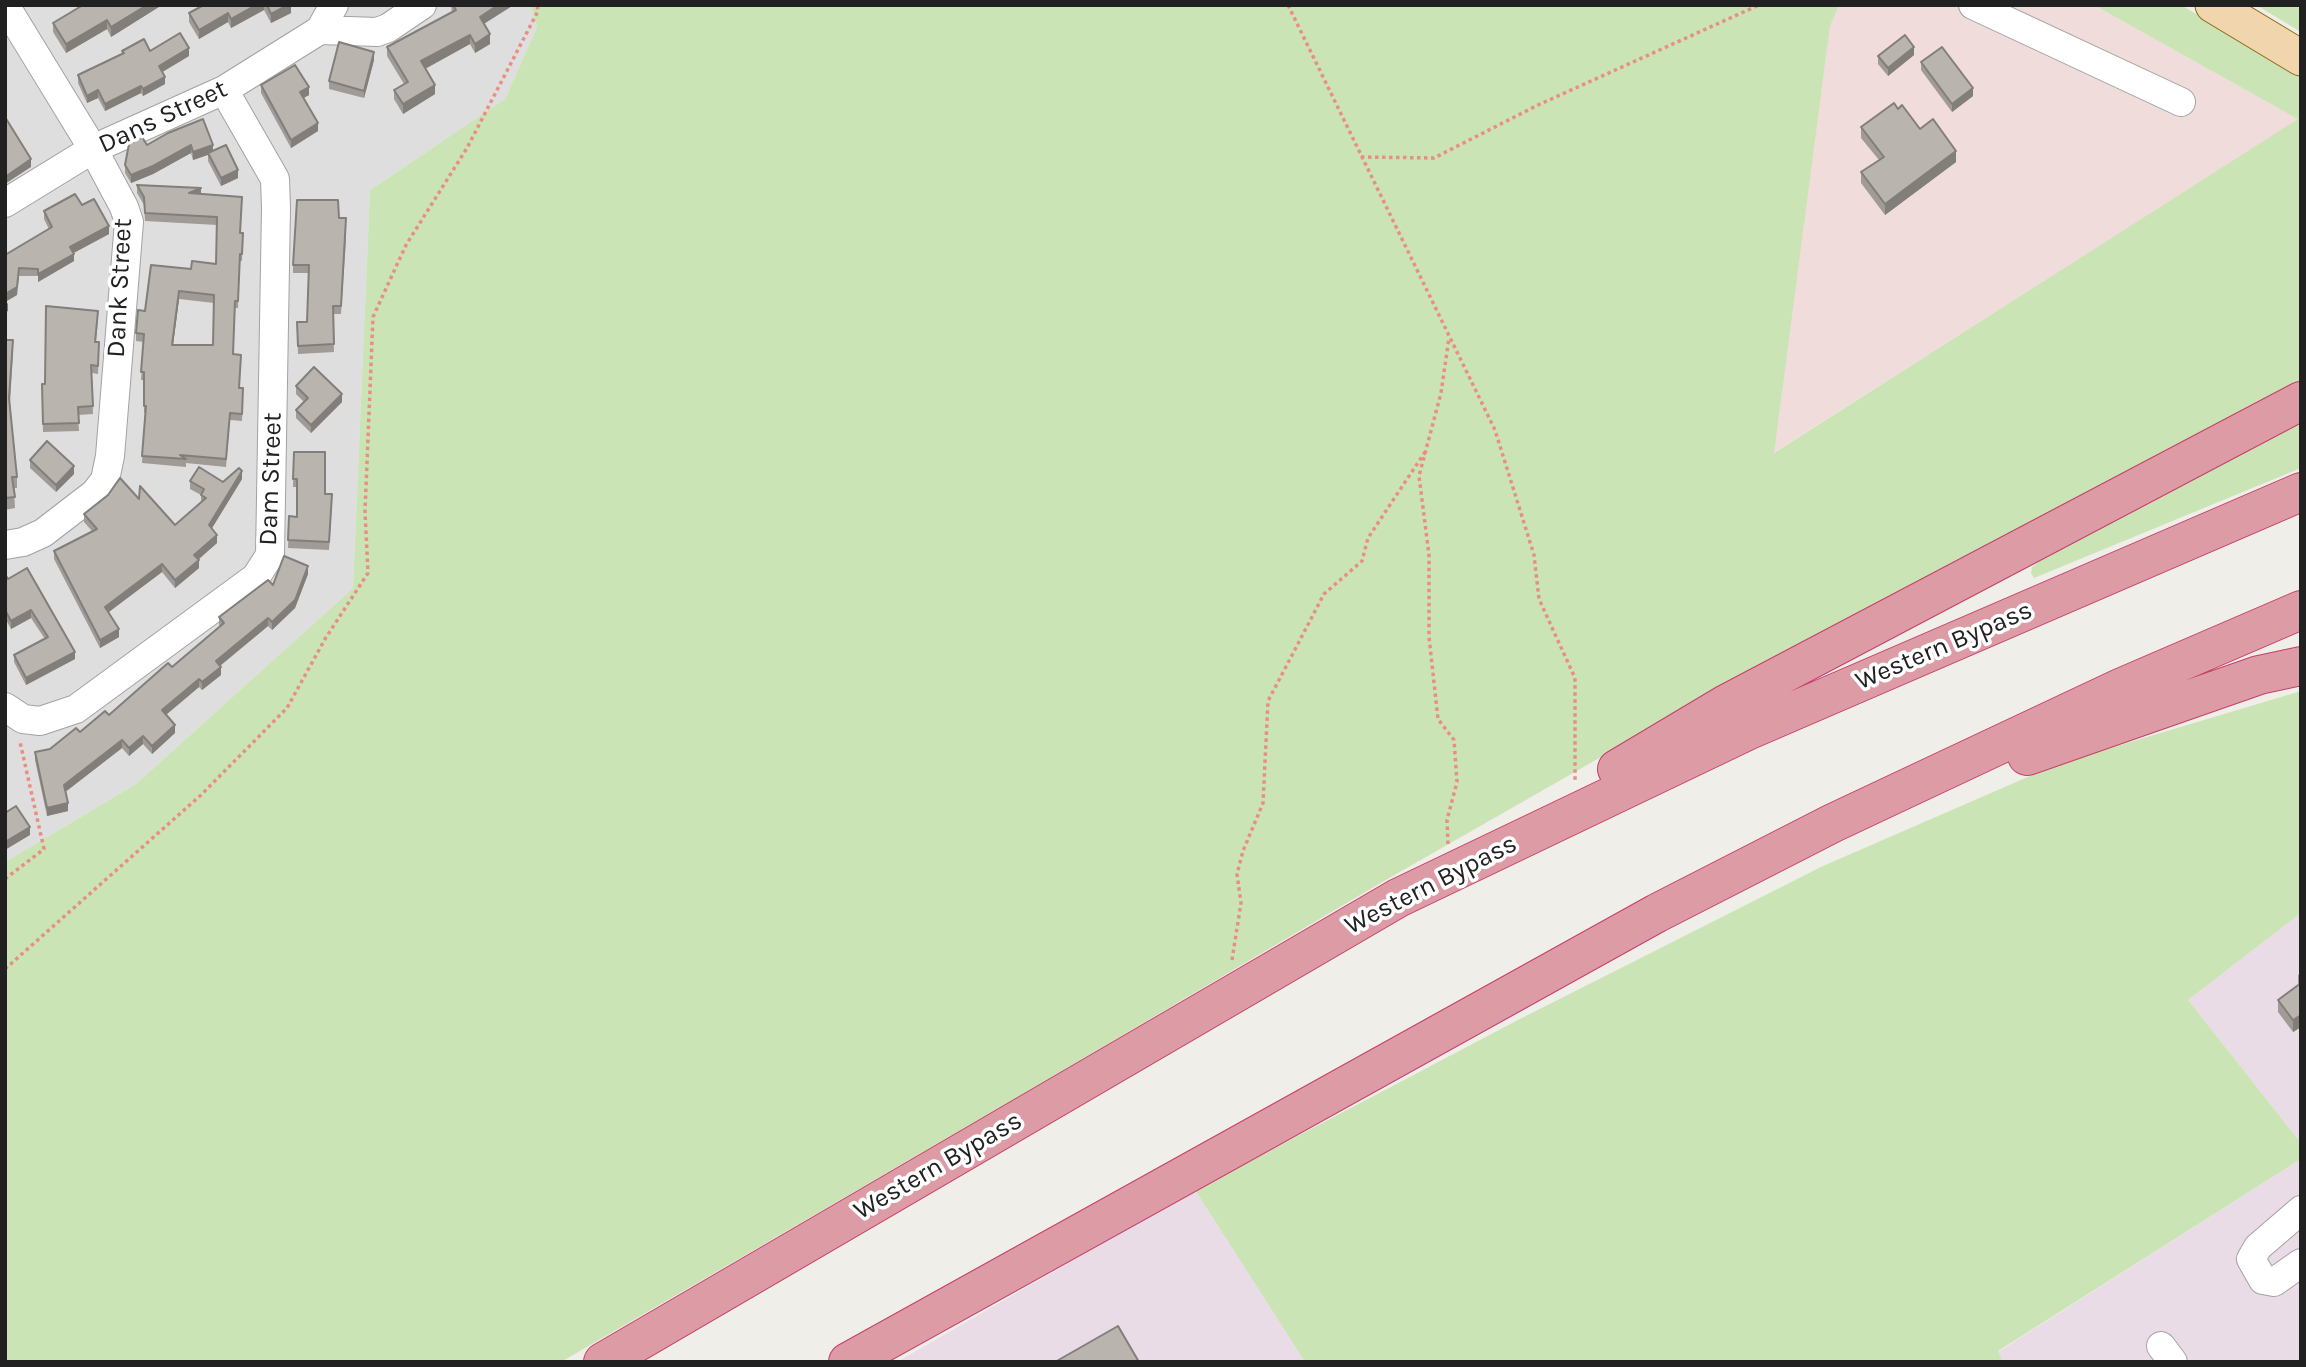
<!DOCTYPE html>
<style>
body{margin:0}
#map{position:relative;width:2306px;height:1367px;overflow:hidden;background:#f0eee9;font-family:Karla,sans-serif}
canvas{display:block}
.frame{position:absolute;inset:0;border:7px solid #212121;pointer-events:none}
</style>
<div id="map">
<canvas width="2306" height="1367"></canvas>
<div class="frame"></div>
</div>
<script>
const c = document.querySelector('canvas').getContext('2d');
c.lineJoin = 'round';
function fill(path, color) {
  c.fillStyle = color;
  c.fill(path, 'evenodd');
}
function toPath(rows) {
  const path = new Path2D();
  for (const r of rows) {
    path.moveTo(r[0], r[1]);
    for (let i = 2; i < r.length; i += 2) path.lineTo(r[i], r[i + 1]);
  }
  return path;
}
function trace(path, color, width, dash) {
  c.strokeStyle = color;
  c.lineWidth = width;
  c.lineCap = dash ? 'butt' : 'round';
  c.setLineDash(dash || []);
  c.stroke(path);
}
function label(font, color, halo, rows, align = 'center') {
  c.font = font + ' Karla,sans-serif';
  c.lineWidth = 7;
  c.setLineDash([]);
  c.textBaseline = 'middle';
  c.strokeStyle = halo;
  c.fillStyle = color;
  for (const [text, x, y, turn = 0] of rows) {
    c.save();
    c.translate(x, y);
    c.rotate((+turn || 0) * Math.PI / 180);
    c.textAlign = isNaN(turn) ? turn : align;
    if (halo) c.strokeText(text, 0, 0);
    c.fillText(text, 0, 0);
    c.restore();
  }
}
fill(toPath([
 [5,5,530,5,537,27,505,99,370,190,353,588,136,784,5,862]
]), '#dfdede');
fill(toPath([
 [1839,5,2094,5,2299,119,1773,453,1830,25]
]), '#efdcdb');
fill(toPath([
 [2301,913,2301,1143,2188,1000],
 [2301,1159,2301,1362,2003,1362,1998,1352],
 [1195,1190,1305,1362,897,1362]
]), '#e9dce6');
fill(toPath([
 [530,5,1839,5,1830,26,1774,453,2298,119,2094,5,2181,5,2301,77,2301,380,2264,403,1783,653,1384,881,1033,1088,561,1362,5,1362,5,862,136,784,353,588,370,190,505,99,537,27],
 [2256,5,2294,5,2301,9,2301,32],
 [2301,416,2301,468,2034,578,2031,573,2032,567,2041,560],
 [2301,691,2301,913,2188,1000,2301,1143,2301,1159,1998,1351,2003,1362,1305,1362,1195,1190,1516,1021,1823,866,2060,763]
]), '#cbe4b6');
const minor = toPath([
 [1973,5,2181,102],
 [320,30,377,32,388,28,422,5],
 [5,203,93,149,224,90,320,30,334,5],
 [5,545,23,542,43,533,95,493,105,480,110,456,129,222,124,207,93,149,5,5],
 [5,707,23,719,40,721,76,709,256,577,270,555,276,208,275,179,224,90],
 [2301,1210,2258,1247,2251,1259,2263,1280,2274,1282,2301,1263],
 [2161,1346,2173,1362]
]);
const major = toPath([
 [2213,5,2301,58]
]);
const highway = toPath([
 [2027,756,2259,675,2301,666],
 [1617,769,1726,704,2301,401],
 [603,1362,1398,898,1747,731,2301,492],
 [848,1362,1657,913,1833,823,2120,688,2301,610]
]);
trace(minor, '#a2a2a2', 30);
trace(major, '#8c6713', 37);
trace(highway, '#c63e69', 40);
trace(toPath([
 [1288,5,1495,430,1534,555,1539,599,1575,678,1575,781],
 [1361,157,1434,158,1538,105,1759,5],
 [1448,844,1447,820,1457,782,1454,740,1438,719,1429,637,1429,555,1419,476,1441,393,1449,338],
 [5,879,44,849,20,742],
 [1232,960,1241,903,1237,874,1243,851,1263,803,1268,701,1324,594,1362,561,1368,538,1425,452],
 [5,969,201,795,287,708,325,639,368,573,365,511,373,317,406,245,467,148,538,11,537,5]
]), '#e98f81', 3.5, [3.5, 3.5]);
trace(minor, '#fff', 28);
trace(major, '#f1d6ad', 35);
trace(highway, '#dd9ba6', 38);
fill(toPath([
 [83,5,162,5,111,37,107,29,66,53,53,32,53,23],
 [204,5,291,5,291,13,271,23,264,10,231,28,228,22,199,39,189,22,189,13],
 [451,5,512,6,484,24,490,44,475,53,470,44,425,69,435,94,403,114,394,99,394,90,404,84,387,56,387,47,452,12],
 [122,51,150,51,189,56,162,72,165,84,143,96,141,93,105,111,98,98,87,103,78,83,78,75,122,54],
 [1914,55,1888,76,1878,64,1878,56],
 [374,60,364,98,329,89,329,81],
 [1921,62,1973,96,1952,112,1921,70],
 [261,85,309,95,303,98,318,131,291,148,261,93],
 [1898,109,1956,162,1885,215,1861,183,1861,172,1879,160,1861,138,1861,127],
 [168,133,213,150,238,178,221,186,208,161,208,155,193,160,191,153,153,174,131,183,125,173,125,165,147,145],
 [137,185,201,194,240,233,243,233,242,261,240,261,238,308,235,308,233,354,239,388,243,396,242,421,230,420,226,467,186,463,186,467,142,463,145,413,144,413,144,380,141,380,144,342,136,341,136,333,145,311,191,269,216,264,217,225,145,221,144,205,137,193],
 [179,299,214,303,213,345,173,345],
 [82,205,109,234,73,253,74,261,38,282,38,276,19,276,17,295,5,302,5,255,49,229,44,219,44,211],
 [339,218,346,239,341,314,333,314,334,352,298,354,297,322,307,322,309,273,293,273,293,265],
 [98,319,96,342,99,342,98,374,92,373,93,414,78,415,79,431,43,432,42,384,45,384],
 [5,340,13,352,10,403,17,477,17,488,14,488,15,508,5,510],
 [296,386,342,402,311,433,296,418,296,410,304,402,296,394],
 [294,452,325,494,332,502,329,550,288,548,289,516,297,517,297,487,293,487],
 [30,460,74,474,56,492,30,468],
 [242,479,212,528,217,543,198,560,199,568,175,588,162,572,108,612,119,637,100,648,54,559,54,551,92,531,84,522,84,514,139,499,175,525,201,502,201,495,190,489,190,481,223,482],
 [5,574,8,579,75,659,26,685,14,662,14,655,45,639,31,618,11,629,5,618],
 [308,574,295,608,272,630,268,626,220,666,221,675,202,690,199,687,166,715,175,733,152,754,143,744,129,756,122,748,65,792,68,811,47,816,35,760,35,752,50,749,109,715,172,667,220,627,219,625,219,617,273,585],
 [2301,973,2301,1027,2293,1032,2278,1012,2278,1000,2298,985,2298,975]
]), '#a09b96');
fill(toPath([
 [147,5,162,5,111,37,111,27],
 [256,5,264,5,264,10,231,28,231,19],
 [288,5,291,5,291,13,271,23,271,14],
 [498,5,512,6,480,26,480,17],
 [228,13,228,22,199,39,199,30],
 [107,20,107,29,66,53,66,44],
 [490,34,490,44,475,53,475,44],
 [470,35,470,44,421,71,421,61],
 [1914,47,1914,55,1888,76,1888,68],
 [189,48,189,56,159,74,159,66],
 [374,52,374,60,364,98,364,91],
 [165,77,165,84,143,96,143,89],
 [435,85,435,94,403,114,403,104],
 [141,86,141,93,105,111,105,104],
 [309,87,309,95,300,100,300,92],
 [1973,88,1973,96,1952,112,1952,104],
 [98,90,98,98,87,103,87,96],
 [318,123,318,131,291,148,291,140],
 [191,145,191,153,153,174,131,183,131,175],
 [213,145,213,153,193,160,193,152],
 [1956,151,1956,162,1885,215,1885,204],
 [31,159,31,167,5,184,5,177],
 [238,170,238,178,221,186,221,178],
 [201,188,201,196,189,193],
 [109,226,109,234,70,255,70,247],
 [74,254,74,261,38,282,38,274],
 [19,268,17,295,5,302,5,294],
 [179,291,179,299,172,352,172,345],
 [8,303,8,311,5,313,5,305],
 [342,394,342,402,311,433,311,425],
 [74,466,74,474,56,492,56,485],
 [242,471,242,479,209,533,209,525],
 [217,535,217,543,194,563,194,555],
 [199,560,199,568,175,588,175,580],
 [162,564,162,572,105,615,105,607],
 [308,566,308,574,295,608,272,630,272,622],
 [31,610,31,618,11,629,11,621],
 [268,618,268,626,216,669,216,661],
 [119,629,119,637,100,648,100,640],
 [75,652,75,659,26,685,26,678],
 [221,667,221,675,202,690,202,682],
 [199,679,199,687,162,718,162,710],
 [175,725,175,733,152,754,152,746],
 [143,736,143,744,129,756,129,748],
 [122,740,122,748,64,793,64,785],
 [68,803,68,811,47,816,47,808],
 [30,827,30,835,5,850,5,842],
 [2301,1015,2301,1027,2293,1032,2293,1020]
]), '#827e7a');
const building = toPath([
 [83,5,147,5,111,27,107,20,66,44,53,23,83,5],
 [204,5,256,5,231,19,228,13,199,30,189,13,204,5],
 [267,5,288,5,271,14,267,5],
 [453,5,498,5,480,17,490,34,475,44,470,35,421,61,435,85,403,104,394,90,408,82,387,47,456,10,453,5],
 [180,33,189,48,159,66,165,77,143,89,141,86,105,104,98,90,87,96,78,75,124,53,122,51,144,39,150,51,180,33],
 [1905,35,1914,47,1888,68,1878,56,1905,35],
 [339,42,374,52,364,91,329,81,339,42],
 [1942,47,1973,88,1952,104,1921,62,1942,47],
 [295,65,309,87,300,92,318,123,291,140,261,85,295,65],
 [1894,103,1898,109,1902,105,1920,129,1933,119,1956,151,1885,204,1861,172,1884,157,1861,127,1894,103],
 [5,117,31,159,5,177,5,117],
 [203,119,213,145,193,152,191,145,153,166,131,175,125,165,129,144,142,137,147,145,168,133,203,119],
 [226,145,238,170,221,178,208,153,226,145],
 [137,185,201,188,189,193,242,197,240,233,243,233,242,254,240,254,238,301,235,301,233,354,241,355,239,388,243,388,242,414,230,413,226,459,180,455,186,459,142,456,146,406,144,406,144,372,141,372,144,334,136,333,138,310,145,311,151,265,191,269,192,261,216,264,217,217,145,213,144,197,137,185],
 [179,291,214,295,213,345,172,345,179,291],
 [75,194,82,205,94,199,109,226,70,247,74,254,38,274,38,269,19,268,17,287,5,294,5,255,52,227,44,211,75,194],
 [297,200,338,200,339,218,346,218,341,306,333,306,334,344,298,346,297,322,307,322,309,265,293,265,297,200],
 [46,306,98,311,95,342,99,342,98,366,91,365,93,406,78,407,79,423,43,424,42,384,45,384,46,306],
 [5,340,13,340,9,398,17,477,12,477,15,497,5,498,5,340],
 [314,367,342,394,311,425,296,410,308,398,296,386,314,367],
 [47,441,74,466,56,485,30,460,47,441],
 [294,452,325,452,325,494,332,494,329,542,288,540,289,516,297,517,297,479,293,479,294,452],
 [199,467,223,482,239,468,242,471,209,525,217,535,194,555,199,560,175,580,162,564,105,607,119,629,100,640,54,551,97,529,84,514,108,495,120,478,139,499,140,486,175,525,206,498,201,495,204,489,190,481,199,467],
 [284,556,308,566,295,600,272,622,268,618,216,661,221,667,202,682,199,679,162,710,175,725,152,746,143,736,129,748,122,740,64,785,68,803,47,808,35,752,50,749,76,728,80,732,105,711,109,715,168,663,172,667,224,623,219,617,268,580,273,585,284,556],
 [27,568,75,652,26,678,14,655,48,637,31,610,11,621,5,610,5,574,8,579,27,568],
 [16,806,30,827,5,842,5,813,16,806],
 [2301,983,2301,1015,2293,1020,2278,1000,2301,983],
 [1118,1326,1139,1362,1055,1362,1118,1326]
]);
fill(building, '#bab4af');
trace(building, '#827e7a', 2);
label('26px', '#212121', '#fff', [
 ["Dans Street",163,117,-25],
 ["Dank Street",120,288,-87],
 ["Dam Street",271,479,-88],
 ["Western Bypass",1944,646,-23],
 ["Western Bypass",1431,885,-27],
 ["Western Bypass",938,1166,-30]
]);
</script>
